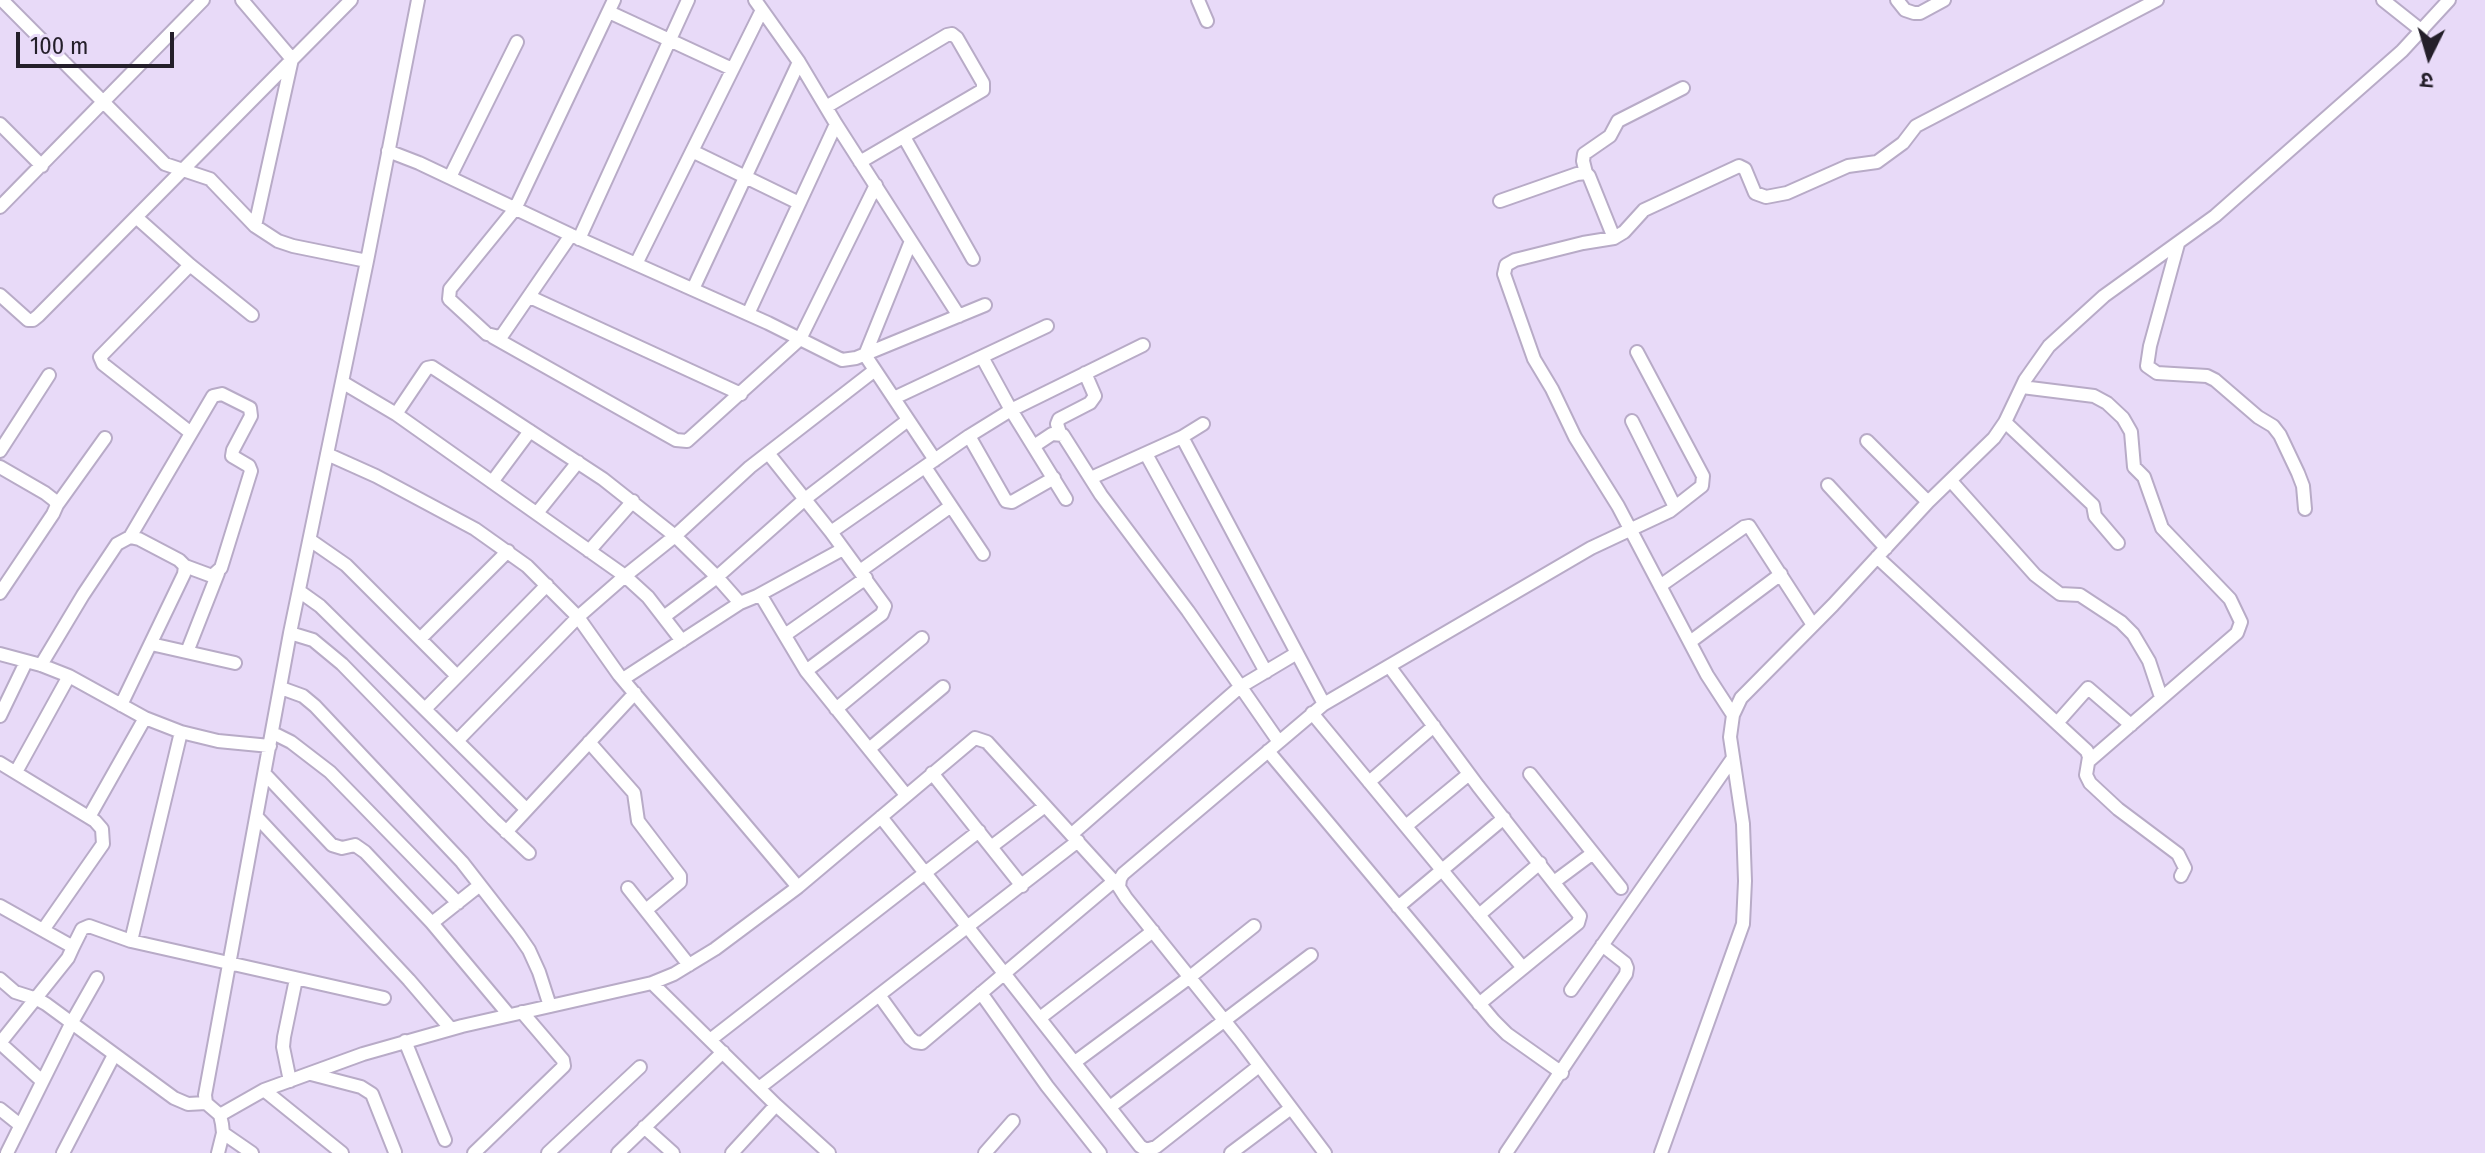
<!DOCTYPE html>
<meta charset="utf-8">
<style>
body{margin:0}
#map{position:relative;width:2485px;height:1153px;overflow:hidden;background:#e8daf8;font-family:"Fira Sans Condensed","Noto Sans Devanagari",sans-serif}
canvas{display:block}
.north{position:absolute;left:2389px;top:16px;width:80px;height:80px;-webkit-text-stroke:6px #e8daf8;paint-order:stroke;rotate:185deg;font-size:22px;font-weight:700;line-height:32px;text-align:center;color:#241f2a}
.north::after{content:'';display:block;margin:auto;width:28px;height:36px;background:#241f2a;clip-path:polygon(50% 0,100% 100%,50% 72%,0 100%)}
.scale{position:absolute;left:16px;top:32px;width:158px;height:36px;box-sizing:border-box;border:4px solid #241f2a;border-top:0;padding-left:10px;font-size:24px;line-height:28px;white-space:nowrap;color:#241f2a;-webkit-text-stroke:6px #e8daf8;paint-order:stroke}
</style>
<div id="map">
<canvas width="2485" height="1153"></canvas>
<div class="north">उ</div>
<div class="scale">100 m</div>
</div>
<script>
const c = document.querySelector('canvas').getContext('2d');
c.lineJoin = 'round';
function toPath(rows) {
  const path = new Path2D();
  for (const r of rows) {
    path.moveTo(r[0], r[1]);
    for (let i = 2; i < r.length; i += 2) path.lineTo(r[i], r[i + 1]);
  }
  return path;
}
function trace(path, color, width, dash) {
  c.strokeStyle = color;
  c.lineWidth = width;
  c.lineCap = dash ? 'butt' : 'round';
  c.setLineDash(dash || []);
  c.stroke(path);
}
const minor = toPath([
 [2,0,165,164,210,179,255,226,278,241,293,246,367,261],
 [242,0,292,59,255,226],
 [755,0,799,62,836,124,959,316],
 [1198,0,1207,21],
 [1897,0,1905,10,1914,13,1920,13,1944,0],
 [2383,0,2422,31],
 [609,12,732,69],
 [826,107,947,35,952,34,957,38,983,83,983,90,860,162],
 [0,124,42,166],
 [904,137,973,259],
 [388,151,419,163,571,235,768,323,842,360,856,358,985,305],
 [692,151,799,203],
 [1586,173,1583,161,1584,154,1610,136,1618,121,1683,88],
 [450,177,517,42],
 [1500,201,1577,174,1586,173,1589,176,1614,238],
 [0,207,203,0],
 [136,217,190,265,252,315],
 [571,235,503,334,499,337,487,334,449,299,450,289,515,209,614,0],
 [579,239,688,0],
 [911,241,865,355,935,460],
 [2178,244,2150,346,2147,366,2157,373,2207,376,2215,380,2258,417,2273,426,2280,435,2298,473,2303,486,2305,509],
 [636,264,762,10],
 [190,265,100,357,103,364,191,433],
 [693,289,799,62],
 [0,295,28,320,33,320,38,316,351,0],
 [530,297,741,394],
 [748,314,836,124],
 [493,337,676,440,687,441,800,339,876,185],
 [982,357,1011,410,1143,345],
 [342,382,396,414,625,576,648,597,682,641],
 [2022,387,2094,396,2107,403,2123,418,2131,432,2134,467,2144,477,2162,528,2230,599,2241,622,2237,633,2089,761],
 [894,398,1047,326],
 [396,414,427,368,432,367,603,479,675,536,717,577,740,603,757,596,763,599,806,671,906,795],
 [1632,421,1675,507],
 [2005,422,2093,505,2095,516,2118,543],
 [1060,433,1057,424,1059,419,1090,403,1095,396,1085,373],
 [969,436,1006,501,1012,502,1054,478],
 [1182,437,1324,704],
 [1867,441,1928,502],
 [1034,446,1052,434,1063,435,1101,495,1188,611,1279,742],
 [0,451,49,375],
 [768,453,831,532,885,606,882,614,806,671],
 [327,454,376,476,475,529,527,566,578,617,619,675,798,887],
 [1146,454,1266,672],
 [0,467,45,493,54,500,57,505,53,514,0,593],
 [925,467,983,554],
 [1091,478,1182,437,1203,424],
 [1951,481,2035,575,2060,594,2080,595,2121,622,2133,634,2149,661,2161,697],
 [492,482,530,431],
 [1828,485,1886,548],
 [57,505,105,438],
 [537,513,578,462],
 [831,532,969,436,1011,410,1066,499],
 [130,537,213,396,222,394,250,408,251,416,233,450,232,456,249,466,251,471,221,568,212,576,185,566],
 [310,540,346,565,457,676],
 [589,551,633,501],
 [1877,557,2087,751,2089,757,2086,775,2090,783,2118,809,2178,854,2185,868,2181,876],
 [860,571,951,506],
 [1660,586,1744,527,1749,526,1813,625],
 [299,591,320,606,526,809],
 [757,596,843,549],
 [665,616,717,577,805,499,908,420],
 [290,633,313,640,342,664,493,819,529,853],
 [785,635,866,578],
 [420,639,508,551],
 [1690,642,1781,574],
 [151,644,235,663],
 [187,652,218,573],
 [0,654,41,665,69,676,145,718,181,732,218,741,270,746],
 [41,665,83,595,117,544,130,537,139,539,179,560,185,566,184,574,121,705],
 [1389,666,1478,786,1580,916,1578,923,1479,1004],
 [623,679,740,603],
 [281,688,303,696,315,706,462,862,518,934,529,950,539,972,550,1006],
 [425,709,547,585],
 [836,709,922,638],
 [1312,713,1523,968],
 [1733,715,1707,675,1618,506,1575,437,1552,389,1534,359,1504,274,1506,265,1515,260,1583,243,1614,238,1624,232,1644,210,1739,166,1745,169,1755,193,1766,197,1787,193,1848,166,1877,162,1903,143,1916,126,2157,0],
 [0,716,26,662],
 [2057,723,2088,688,2131,725],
 [273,733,291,742,330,772,458,903],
 [457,741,578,617,625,576,675,536,750,467,875,370],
 [589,742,634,793,638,821,680,876,680,882,646,910],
 [869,749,943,687],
 [1268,751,1494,1021,1507,1034,1562,1073],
 [0,763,95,821,102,829,103,844,43,930],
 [16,772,69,676],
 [932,773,1022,886],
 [265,774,332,845,342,848,355,845,365,852,432,923,509,1015],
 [1530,774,1621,888],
 [1369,782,1434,726],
 [89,817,145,718],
 [257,817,409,980,451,1029],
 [881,817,1140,1146,1146,1150,1156,1147,1259,1066],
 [1406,826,1469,774],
 [506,832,635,693],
 [1072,834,1240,687,1297,653],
 [991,847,1045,806],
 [1554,882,1593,853],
 [628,888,689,965],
 [0,906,73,947,82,929,89,926,131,941,384,998],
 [1398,907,1504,818],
 [1479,915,1540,863],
 [432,923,480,885],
 [131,941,181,732],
 [0,979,15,992,37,999,46,1004,174,1098,188,1104,206,1103],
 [652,983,776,1105,829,1153],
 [1571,990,1733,758],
 [981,993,1047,1086,1100,1153],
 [879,995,910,1038,915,1042,922,1043,1114,881],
 [1040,1018,1153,931],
 [710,1040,979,831],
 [405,1041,445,1140],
 [0,1043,68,958,73,947],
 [0,1043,42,1081],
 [1075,1062,1190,977,1254,926],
 [311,1074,361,1087,372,1094,395,1152],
 [290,1081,283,1047,284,1037,296,979],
 [759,1088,1078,841],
 [264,1090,342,1153],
 [1110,1107,1311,955],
 [0,1109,20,1125],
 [220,1115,264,1090,363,1054,462,1026,652,983,674,974,715,949,798,887,975,738,987,742,1119,887],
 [644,1127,673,1153],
 [223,1133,252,1153],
 [7,1153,72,1022,97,978],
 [63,1153,114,1055],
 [218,1153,223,1133,222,1124,220,1115,206,1103,205,1095,290,633,367,261,418,0],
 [474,1153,564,1066,563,1060,522,1012],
 [548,1153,640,1067],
 [618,1153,723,1052],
 [732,1153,776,1105],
 [985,1153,1013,1121],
 [1231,1153,1291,1108],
 [1325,1153,1240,1040,1126,898,1119,887,1120,879,1123,874,1324,704,1591,548,1670,511,1702,486,1703,476,1637,352],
 [1506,1153,1626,974,1627,968,1625,963,1602,945],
 [1661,1153,1743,924,1745,881,1743,824,1730,737,1733,715,1741,698,1833,605,1928,502,1994,438,2005,422,2025,380,2049,346,2104,296,2215,216,2402,51,2449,0]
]);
trace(minor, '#b8abc7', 16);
trace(minor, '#fff', 12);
</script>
